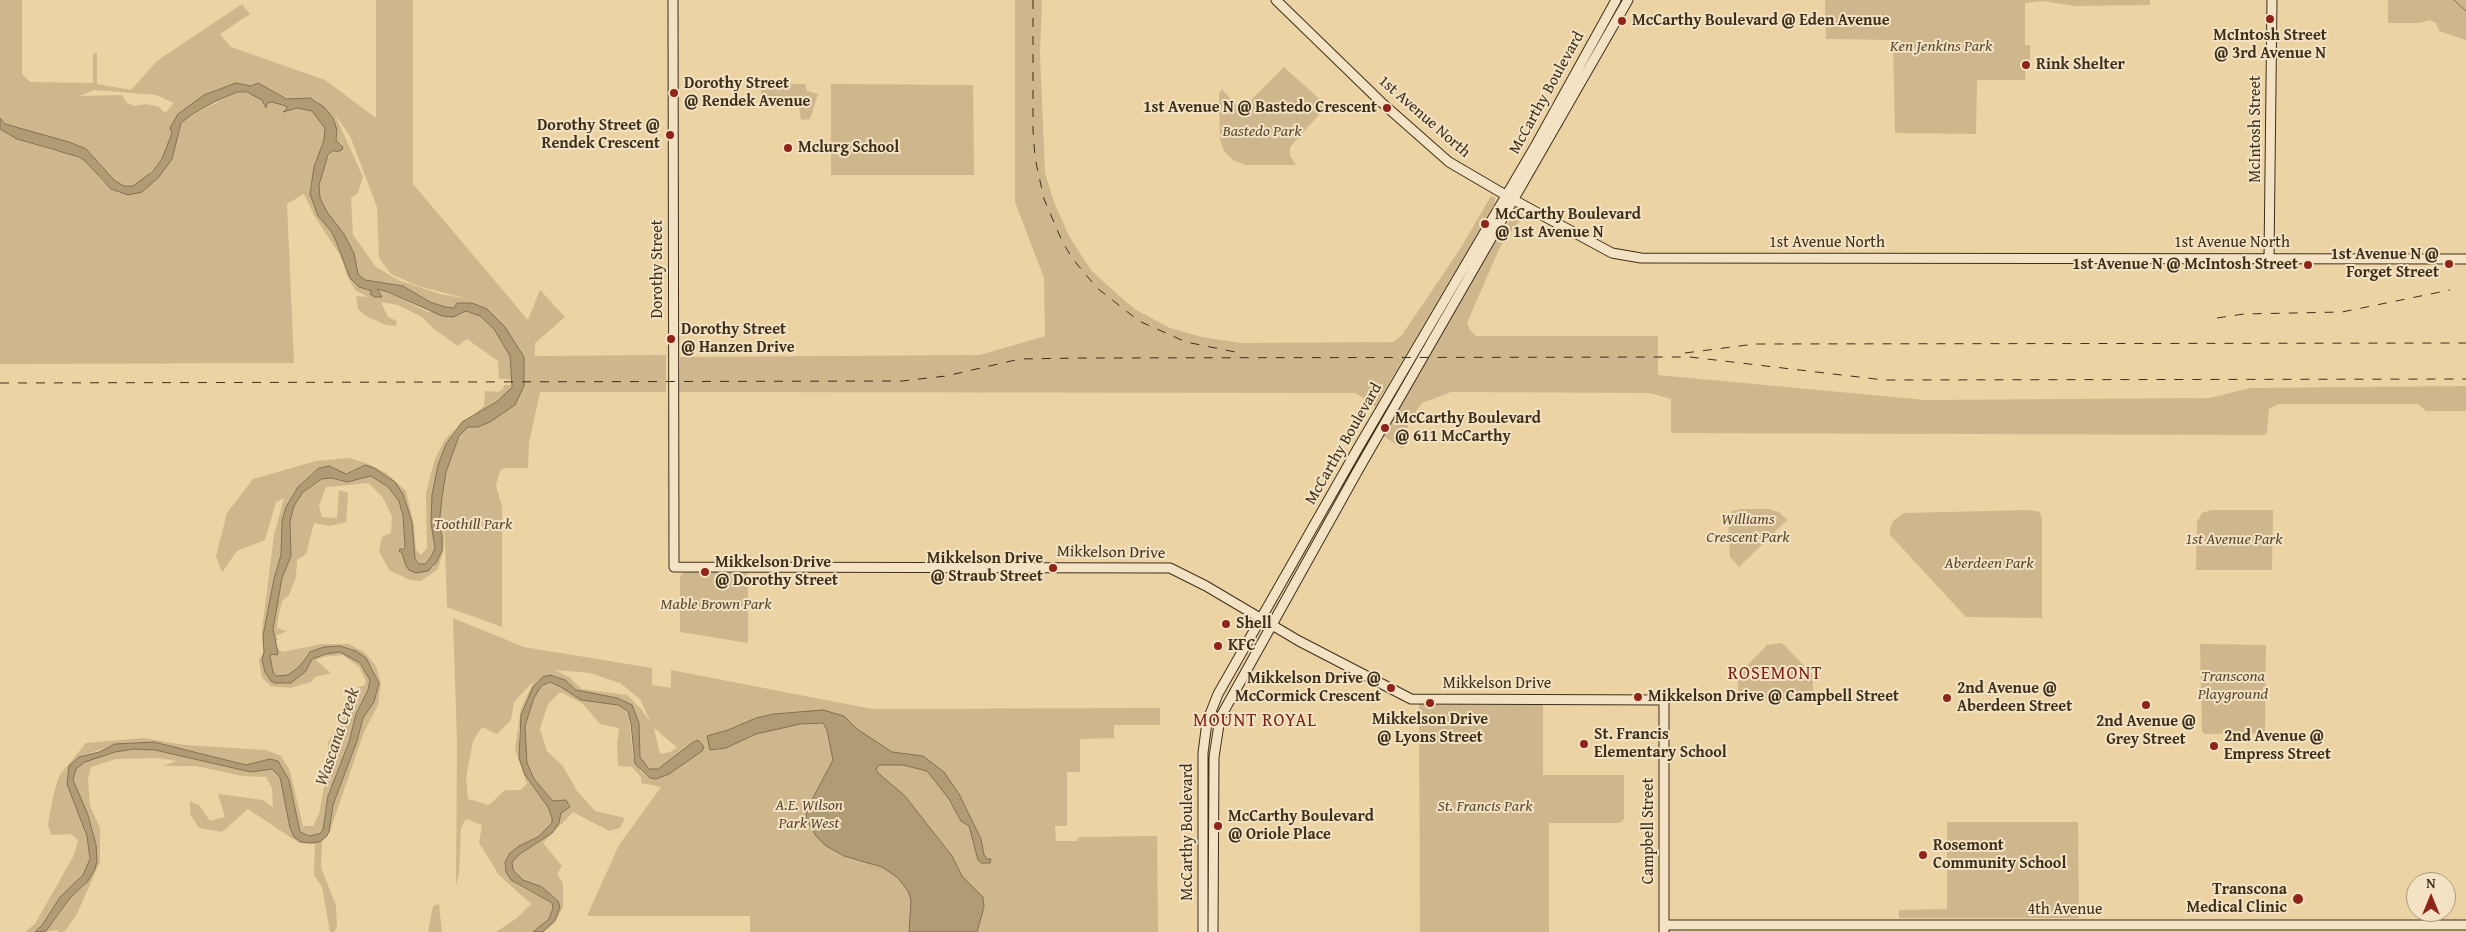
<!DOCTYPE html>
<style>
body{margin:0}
#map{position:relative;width:2466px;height:932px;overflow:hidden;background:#ecd3a3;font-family:"Gentium Book Plus",serif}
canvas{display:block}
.north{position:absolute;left:2406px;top:872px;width:50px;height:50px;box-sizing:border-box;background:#f3e2c3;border:1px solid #ab9a80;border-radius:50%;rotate:0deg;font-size:14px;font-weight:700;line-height:20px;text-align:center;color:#3e2f1b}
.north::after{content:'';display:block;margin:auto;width:18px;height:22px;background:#8f2418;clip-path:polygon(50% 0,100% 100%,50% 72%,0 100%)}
</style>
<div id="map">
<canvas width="2466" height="932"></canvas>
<div class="north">N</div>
</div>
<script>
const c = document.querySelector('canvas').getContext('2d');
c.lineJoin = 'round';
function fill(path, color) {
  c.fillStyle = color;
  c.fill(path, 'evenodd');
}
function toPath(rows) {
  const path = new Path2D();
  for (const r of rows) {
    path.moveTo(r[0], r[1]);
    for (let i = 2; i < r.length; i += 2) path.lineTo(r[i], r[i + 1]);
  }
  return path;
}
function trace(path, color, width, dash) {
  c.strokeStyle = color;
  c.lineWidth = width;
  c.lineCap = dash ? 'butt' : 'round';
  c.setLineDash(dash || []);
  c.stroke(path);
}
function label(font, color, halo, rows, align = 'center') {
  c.font = font + ' "Gentium Book Plus",serif';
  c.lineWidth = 4;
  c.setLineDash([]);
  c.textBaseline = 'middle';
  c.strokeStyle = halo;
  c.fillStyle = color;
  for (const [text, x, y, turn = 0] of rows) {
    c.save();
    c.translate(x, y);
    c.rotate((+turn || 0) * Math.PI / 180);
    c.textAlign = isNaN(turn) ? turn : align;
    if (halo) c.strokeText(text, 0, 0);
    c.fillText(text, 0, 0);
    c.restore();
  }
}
fill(toPath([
 [0,0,22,0,22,74,30,82,93,83,93,54,97,53,97,84,131,90,157,61,242,4,250,14,220,34,231,47,325,80,376,118,376,0,413,0,413,184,528,320,540,290,565,317,535,343,535,356,666,355,666,392,540,392,529,443,528,468,504,468,500,471,496,485,502,507,502,627,447,607,444,515,444,548,438,569,421,581,410,580,389,570,379,551,382,537,391,533,392,516,382,496,368,483,348,485,326,487,319,506,322,517,337,518,339,490,348,493,346,522,330,526,314,523,306,554,297,560,296,577,289,595,282,601,278,619,277,628,287,631,276,636,278,640,275,642,273,629,282,578,291,556,290,521,294,506,303,492,327,477,343,482,355,480,367,475,375,478,388,487,399,501,405,529,405,544,401,550,406,566,433,568,442,551,442,536,439,526,446,472,459,436,468,427,478,427,490,422,514,406,524,386,505,327,487,309,445,307,430,302,403,286,365,280,358,274,354,252,344,234,327,212,320,198,319,185,326,160,334,149,336,152,342,150,342,144,336,140,337,130,333,118,315,100,291,100,258,83,251,86,236,83,180,114,172,133,173,154,178,129,185,119,237,92,254,94,262,100,266,107,267,103,272,102,286,106,287,109,285,112,297,108,312,111,325,127,324,140,314,167,310,194,318,216,331,231,336,241,350,278,359,287,372,291,375,297,382,297,377,289,388,292,428,312,461,314,466,311,480,316,494,329,510,356,511,379,499,379,498,361,467,339,458,346,435,330,422,317,398,305,381,302,388,317,397,321,396,326,386,325,366,316,358,309,356,296,368,297,355,290,347,275,340,255,315,217,304,194,287,204,294,363,0,364,0,129,17,139,54,151,72,154,84,160,103,182,119,193,142,192,158,178,162,159,143,181,133,186,124,186,115,181,86,149,69,142,5,124,0,118],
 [94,90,156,95,174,103,165,113,159,107,147,104,134,106,126,102,122,95,80,96],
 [335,115,350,136,377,207,379,258,391,274,418,286,468,299,440,294,398,280,376,267,353,235,351,198,358,193,363,177],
 [1015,0,1042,0,1040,55,1045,173,1054,202,1069,236,1091,270,1108,286,1136,310,1170,328,1202,337,1241,343,1393,342,1402,335,1460,249,1491,196,1495,198,1495,203,1483,224,1375,407,1356,393,679,392,680,357,980,355,1045,336,1044,278,1015,202],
 [1825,0,2150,0,2150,5,2075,6,2043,1,2025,3,2025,45,2030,45,2030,67,2026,68,2025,80,1977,80,1976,134,1895,133,1893,40,1826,39],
 [2388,0,2466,0,2466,40,2439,31,2436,23,2430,20,2419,23,2388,23],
 [1284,67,1327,106,1290,147,1290,156,1296,165,1245,165,1233,160,1224,151,1220,139,1219,94,1222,89,1237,106,1247,104],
 [761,84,805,84,807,91,818,94,810,119,801,120,799,107,761,107],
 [831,84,973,85,974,175,831,175],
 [1516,211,1524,215,1500,247,1467,323,1470,330,1476,336,1658,336,1658,375,1925,400,2210,398,2250,388,2466,386,2466,411,2426,411,2418,404,2278,404,2269,409,2267,432,2264,435,1671,433,1671,399,1650,393,1451,392,1422,403,1409,421,1403,449,1382,435,1463,292],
 [504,385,511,385,506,395,489,408,473,415,484,406,485,391,498,392,503,389],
 [456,427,446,444,438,465,431,514,435,548,431,557,425,564,419,564,415,559,412,522,403,494,385,475,361,466,344,474,325,466,319,468,298,487,290,499,282,521,281,555,274,579,263,645,262,630,274,535,284,498,276,502,265,540,237,551,222,572,216,556,227,513,253,479,316,461,349,458,369,464,386,473,406,491,414,525,416,550,421,555,427,548,426,493,435,459,444,441],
 [1741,509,1769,509,1779,512,1787,520,1739,567,1730,557,1728,519,1732,511],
 [2030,510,2040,512,2042,520,2042,618,1966,617,1890,535,1890,528,1894,520,1904,513],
 [2211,510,2273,510,2272,570,2196,570,2197,522,2202,513],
 [684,572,748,572,748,643,680,632,680,576],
 [453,618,524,647,652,668,652,685,671,688,671,670,872,709,1160,708,1160,725,1114,725,1114,738,1080,739,1080,772,1067,772,1067,826,1055,826,1056,841,1077,841,1079,837,1157,836,1158,932,750,932,750,916,587,916,619,845,661,787,641,783,641,777,632,767,618,766,617,744,619,728,600,724,583,704,563,693,559,693,548,704,540,729,547,751,563,766,577,791,595,811,625,818,620,828,609,831,573,812,543,843,562,866,557,874,563,883,563,907,555,923,543,932,555,920,560,907,542,887,531,884,516,875,512,866,512,862,520,854,552,833,561,813,570,804,563,800,554,801,534,779,527,763,525,726,538,689,544,684,550,682,623,708,629,716,633,757,641,772,650,778,656,779,669,774,663,765,657,769,649,769,640,757,639,723,634,709,576,690,565,680,550,675,529,696,519,729,519,758,525,775,548,807,552,818,552,823,538,837,519,846,510,853,505,862,520,886,552,903,553,908,549,919,533,932,496,932,517,918,531,904,499,875,479,843,482,825,466,819,461,828,459,873,456,886,457,741],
 [555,670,590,673,620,683,640,699,651,723,641,709,627,695,582,689,569,677],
 [534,681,521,708,515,749,527,784,520,790,505,790,489,805,468,799,466,778,473,741,482,727,497,734,511,720,514,702],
 [654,728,673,744,677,748,670,752,660,754],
 [1782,643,1812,674,1814,700,1738,700,1738,678,1744,669,1767,645],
 [322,644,349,644,364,652,376,666,381,683,378,705,364,732,330,831,322,842,321,867,336,906,337,928,334,932,330,932,322,887,314,875,315,844,299,843,248,809,222,832,199,828,190,814,190,801,199,805,210,821,225,817,218,794,263,800,273,807,272,788,266,777,242,776,196,766,163,766,177,761,159,758,116,759,91,767,88,779,90,806,100,828,100,862,77,914,64,932,58,932,58,930,45,932,70,898,83,886,95,869,97,861,92,828,73,780,76,769,85,762,115,752,134,749,155,750,251,772,271,769,280,777,290,828,294,837,323,840,329,832,333,805,357,741,363,718,374,702,379,682,372,668,352,649,340,646,324,647,306,655,299,667,288,675,276,676,273,672,270,656,271,653,278,653,277,648,282,652],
 [2200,644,2266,645,2265,733,2205,734,2202,732],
 [264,651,263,666,271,681,306,671,312,659,335,652,346,653,360,663,370,680,368,690,356,714,349,742,328,796,323,830,319,834,309,836,300,832,289,780,281,765,270,760,246,765,154,742,113,745,79,757,67,784,87,836,90,852,88,868,83,875,60,897,43,924,35,932,25,932,35,924,74,855,78,840,71,834,51,835,48,824,53,797,59,776,86,743,144,738,185,745,266,750,281,756,290,771,303,826,313,826,319,814,326,776,333,764,329,756,328,742,348,711,354,707,357,687,364,686,366,681,359,667,343,655,323,657,316,660,331,673,315,677,311,682,290,688,271,686,262,678,259,660],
 [1419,704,1543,705,1543,775,1624,775,1624,819,1620,823,1549,823,1549,932,1420,932],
 [1947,822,2078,822,2079,918,1899,918,1899,910,1947,909],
 [439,904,442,932,428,932,433,906]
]), '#ceb78c');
const water = toPath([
 [236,83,251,86,258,83,287,99,310,98,324,107,333,118,337,130,336,140,343,147,342,150,336,152,334,150,328,155,319,185,320,198,327,212,344,234,354,253,358,274,365,280,403,286,430,302,445,307,454,308,457,303,472,303,487,309,505,327,524,357,524,386,515,405,490,422,478,427,468,427,459,436,446,472,442,498,439,526,442,536,442,551,436,563,428,571,416,573,409,570,406,566,402,553,399,551,400,549,404,549,405,544,403,516,399,501,388,487,371,476,347,482,331,478,322,479,303,492,294,506,290,521,291,556,282,578,273,629,278,653,277,655,271,654,270,656,273,672,276,676,288,675,299,667,310,652,324,647,340,646,356,651,366,658,379,683,374,702,363,718,357,741,333,805,329,832,326,837,319,842,311,843,301,842,294,837,290,828,280,777,272,769,251,772,155,750,134,749,115,752,85,762,76,769,73,780,88,815,96,845,97,861,95,869,88,881,70,898,46,931,35,932,43,924,60,897,83,875,90,859,87,836,67,784,69,766,79,757,99,752,115,744,154,742,246,765,270,759,278,761,289,780,300,832,309,836,319,834,323,830,328,796,349,742,356,714,368,690,370,680,360,663,340,652,326,654,312,659,306,671,291,683,275,683,271,681,265,672,262,659,264,653,263,636,274,579,281,555,282,521,286,507,298,487,319,468,329,466,346,474,365,465,374,468,395,482,403,494,412,522,415,559,419,564,425,564,431,557,435,548,431,523,432,495,438,465,446,444,462,422,498,401,512,387,510,356,494,329,480,316,466,311,453,317,442,316,388,292,377,289,382,297,375,297,370,294,372,291,359,287,350,278,336,241,331,231,318,216,310,194,314,167,324,140,325,128,312,111,297,108,283,112,287,109,286,106,272,102,267,103,266,108,262,100,247,92,237,92,214,102,191,115,181,123,172,159,158,178,142,192,128,195,111,189,84,160,79,157,17,139,0,129,0,118,5,124,69,142,86,149,115,181,124,186,133,186,152,172,162,159,172,133,170,128,178,114,204,95,236,83],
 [550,675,565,680,576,690,617,698,632,705,639,723,640,757,649,769,658,769,692,743,698,740,704,747,702,751,669,774,656,779,650,778,635,764,631,723,628,712,623,708,618,705,581,700,561,687,550,682,541,686,534,698,525,726,527,763,534,779,553,801,566,800,570,807,561,813,559,823,552,833,520,854,512,862,513,870,523,880,542,887,558,901,560,907,555,920,543,932,533,932,549,919,553,908,552,903,511,880,506,872,505,862,510,853,519,846,538,837,552,823,552,818,548,807,525,775,519,758,521,715,533,687,543,677,550,675],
 [823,710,844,716,857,729,892,752,923,756,944,772,959,794,981,839,984,855,987,859,991,859,990,863,981,863,978,860,969,826,961,821,949,799,927,771,903,765,879,765,876,769,878,773,905,796,952,856,962,876,983,897,984,907,977,932,909,932,911,900,908,891,898,878,882,867,844,856,826,846,816,836,806,819,807,809,833,760,827,730,823,723,800,724,756,734,726,748,710,750,707,736,728,730,756,718,774,714,823,710]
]);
fill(water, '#b19b75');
trace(water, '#837051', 1);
trace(toPath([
 [2454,0,2466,11]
]), '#837051', 1);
const secondary = toPath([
 [673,0,674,567,1170,568,1206,586,1299,641,1411,699,1664,700,1664,932],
 [1276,0,1381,102,1449,162,1514,200,1612,253,1641,258,2466,259],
 [2269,258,2272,0],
 [1664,925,2466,925],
 [1203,932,1203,753,1207,722,1218,694,1358,448,1537,143,1616,0],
 [1213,932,1214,757,1220,718,1357,472,1628,0]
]);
trace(secondary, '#3e2f1b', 11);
trace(secondary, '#f3e2c3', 9);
trace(toPath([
 [1033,0,1033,130,1035,158,1044,199,1062,241,1072,258,1097,288,1139,321,1186,342,1235,352],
 [2217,318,2244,314,2342,312,2450,290],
 [1685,353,1755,344,2466,343],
 [0,383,902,381,946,376,1020,359,1079,358,1690,357,1884,380,2466,379]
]), '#3e2f1b', 1, [9, 9]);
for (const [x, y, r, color] of [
 [2270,19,5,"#8f2418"],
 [1622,21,5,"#8f2418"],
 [2026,65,5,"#8f2418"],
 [674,93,5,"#8f2418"],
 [1387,108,5,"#8f2418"],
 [670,135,5,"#8f2418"],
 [788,148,5,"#8f2418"],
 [1485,224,5,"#8f2418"],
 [2449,264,5,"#8f2418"],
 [2308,265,5,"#8f2418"],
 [671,339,5,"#8f2418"],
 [1385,428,5,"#8f2418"],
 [1053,568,5,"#8f2418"],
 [705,572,5,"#8f2418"],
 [1226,624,5,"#8f2418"],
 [1218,646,5,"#8f2418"],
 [1391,688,5,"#8f2418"],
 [1638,697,5,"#8f2418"],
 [1947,698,5,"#8f2418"],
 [1430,703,5,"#8f2418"],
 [2146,705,5,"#8f2418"],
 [1584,744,5,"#8f2418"],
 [2214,746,5,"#8f2418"],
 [1218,826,5,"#8f2418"],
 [1923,855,5,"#8f2418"],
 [2298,899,6,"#8f2418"]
]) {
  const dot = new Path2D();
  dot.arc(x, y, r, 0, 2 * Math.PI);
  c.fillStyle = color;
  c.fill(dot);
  trace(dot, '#f3e2c3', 2);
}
label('bold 16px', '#3e2f1b', '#f3e2c3', [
 ["McCarthy Boulevard @ Eden Avenue",1632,21],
 ["McIntosh Street",2270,36,"center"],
 ["@ 3rd Avenue N",2270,54,"center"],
 ["Rink Shelter",2036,65],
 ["Dorothy Street",684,84],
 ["@ Rendek Avenue",684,102],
 ["1st Avenue N @ Bastedo Crescent",1377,108,"right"],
 ["Dorothy Street @",660,126,"right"],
 ["Rendek Crescent",660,144,"right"],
 ["Mclurg School",798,148],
 ["McCarthy Boulevard",1495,215],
 ["@ 1st Avenue N",1495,233],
 ["1st Avenue N @",2439,255,"right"],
 ["Forget Street",2439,273,"right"],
 ["1st Avenue N @ McIntosh Street",2298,265,"right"],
 ["Dorothy Street",681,330],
 ["@ Hanzen Drive",681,348],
 ["McCarthy Boulevard",1395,419],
 ["@ 611 McCarthy",1395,437],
 ["Mikkelson Drive",1043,559,"right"],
 ["@ Straub Street",1043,577,"right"],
 ["Mikkelson Drive",715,563],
 ["@ Dorothy Street",715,581],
 ["Shell",1236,624],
 ["KFC",1228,646],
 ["Mikkelson Drive @",1381,679,"right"],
 ["McCormick Crescent",1381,697,"right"],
 ["2nd Avenue @",1957,689],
 ["Aberdeen Street",1957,707],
 ["Mikkelson Drive @ Campbell Street",1648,697],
 ["Mikkelson Drive",1430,720,"center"],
 ["@ Lyons Street",1430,738,"center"],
 ["2nd Avenue @",2146,722,"center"],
 ["Grey Street",2146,740,"center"],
 ["St. Francis",1594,735],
 ["Elementary School",1594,753],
 ["2nd Avenue @",2224,737],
 ["Empress Street",2224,755],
 ["McCarthy Boulevard",1228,817],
 ["@ Oriole Place",1228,835],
 ["Rosemont",1933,846],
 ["Community School",1933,864],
 ["Transcona",2287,890,"right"],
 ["Medical Clinic",2287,908,"right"]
], 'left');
label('italic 16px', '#5b4a32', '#f3e2c3', [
 ["Ken Jenkins Park",1941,47],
 ["Bastedo Park",1262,132],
 ["Williams",1748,520],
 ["Crescent Park",1748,538],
 ["Toothill Park",473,525],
 ["1st Avenue Park",2234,540],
 ["Aberdeen Park",1989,564],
 ["Mable Brown Park",716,605],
 ["Transcona",2233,677],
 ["Playground",2233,695],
 ["A.E. Wilson",809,806],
 ["Park West",809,824],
 ["St. Francis Park",1485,807]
]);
label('16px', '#3e2f1b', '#f3e2c3', [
 ["McCarthy Boulevard",1547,93,-61],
 ["1st Avenue North",1424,117,41],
 ["McIntosh Street",2256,129,-90],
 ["1st Avenue North",1827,243],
 ["1st Avenue North",2232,243],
 ["Dorothy Street",658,269,-90],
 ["McCarthy Boulevard",1344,444,-60],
 ["Mikkelson Drive",1111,553,1],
 ["Mikkelson Drive",1497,684],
 ["Campbell Street",1649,831,-90],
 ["McCarthy Boulevard",1188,832,-90],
 ["4th Avenue",2065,910]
]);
c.letterSpacing = '1px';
label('18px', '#7a1f14', '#f3e2c3', [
 ["ROSEMONT",1775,674],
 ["MOUNT ROYAL",1255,721]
]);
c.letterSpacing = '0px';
label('italic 18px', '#5b4a32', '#f3e2c3', [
 ["Wascana Creek",338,737,-71]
]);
</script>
